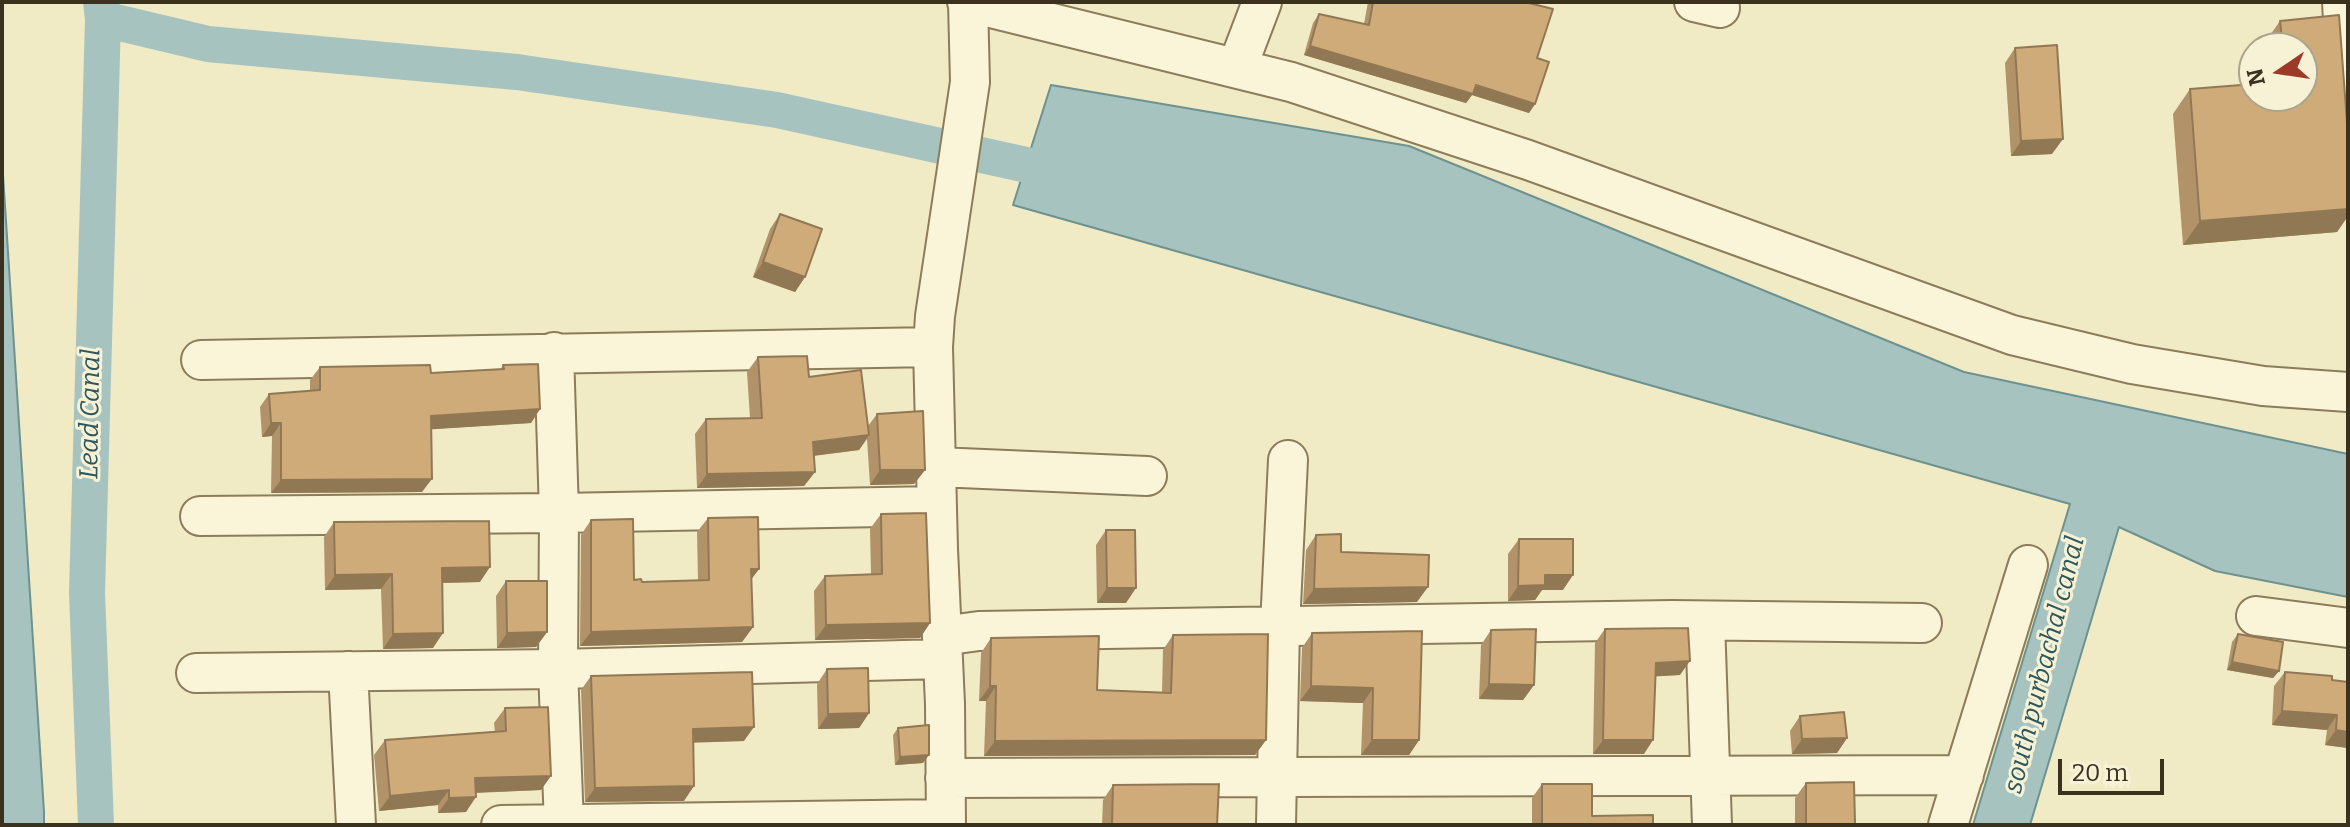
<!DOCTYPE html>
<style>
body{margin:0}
#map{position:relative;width:2350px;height:827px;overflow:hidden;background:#f0eac5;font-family:Bitter,serif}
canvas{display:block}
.frame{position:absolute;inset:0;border:4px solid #3b311f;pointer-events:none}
.north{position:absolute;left:2238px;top:32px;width:80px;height:80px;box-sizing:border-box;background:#f7f2d5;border:2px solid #aca58c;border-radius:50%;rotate:257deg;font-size:22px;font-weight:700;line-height:32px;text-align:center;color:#3b311f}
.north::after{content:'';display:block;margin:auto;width:28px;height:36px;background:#9d3928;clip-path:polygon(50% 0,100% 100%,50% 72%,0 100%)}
.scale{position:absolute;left:2058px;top:759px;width:106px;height:36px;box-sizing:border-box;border:4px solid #3b311f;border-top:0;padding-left:10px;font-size:24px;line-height:28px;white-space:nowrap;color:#3b311f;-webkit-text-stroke:6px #f7f2d5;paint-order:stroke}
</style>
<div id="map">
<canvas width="2350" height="827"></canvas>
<div class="frame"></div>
<div class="north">N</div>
<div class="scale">20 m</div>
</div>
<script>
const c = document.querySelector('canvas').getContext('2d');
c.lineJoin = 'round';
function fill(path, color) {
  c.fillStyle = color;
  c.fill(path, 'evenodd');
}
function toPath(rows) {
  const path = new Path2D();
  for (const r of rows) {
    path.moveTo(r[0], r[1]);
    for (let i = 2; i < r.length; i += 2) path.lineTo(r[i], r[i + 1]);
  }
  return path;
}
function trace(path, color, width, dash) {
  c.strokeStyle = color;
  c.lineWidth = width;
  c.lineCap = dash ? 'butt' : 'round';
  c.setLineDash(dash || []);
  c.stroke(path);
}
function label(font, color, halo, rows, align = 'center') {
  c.font = font + ' Bitter,serif';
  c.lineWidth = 6;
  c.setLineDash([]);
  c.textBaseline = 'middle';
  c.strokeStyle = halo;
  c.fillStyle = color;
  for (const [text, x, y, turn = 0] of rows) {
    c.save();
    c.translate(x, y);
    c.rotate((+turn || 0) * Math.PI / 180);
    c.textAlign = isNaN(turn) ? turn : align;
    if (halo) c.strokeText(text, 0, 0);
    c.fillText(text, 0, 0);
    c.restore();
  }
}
const water = toPath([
 [1051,85,1409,146,1964,372,2348,454,2348,597,2215,571,2119,527,2030,825,1973,825,2070,504,1013,205,1051,85],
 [2,159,44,812,44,825,2,825,2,159]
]);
fill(water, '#a7c3bf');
trace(water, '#6d928f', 2);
trace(toPath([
 [103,19,208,44,517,72,777,110,1072,175],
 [96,825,87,592,103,19,101,2]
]), '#a7c3bf', 36);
const minor = toPath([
 [967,2,1291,82,1528,160,2012,335,2132,364,2263,386,2348,392],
 [1694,2,1720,8],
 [2342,2,2348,114],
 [1237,68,1262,2],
 [554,352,559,513,558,669,564,825],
 [201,360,933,347],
 [937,467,1147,476],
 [200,516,559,513,937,506],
 [2256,616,2348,628],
 [1705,621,1712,825],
 [942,636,979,631,1672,620,1922,623],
 [348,671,356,825],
 [196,673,558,669,943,659],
 [945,778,1964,775],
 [501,825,946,819],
 [946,825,945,704,938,549,933,347,935,316,970,82,968,2],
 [1276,825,1280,626,1288,460],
 [1948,825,2028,565]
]);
trace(minor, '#8c7c5a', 42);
trace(minor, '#faf5d9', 38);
fill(toPath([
 [1368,2,1525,2,1537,58,1535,104,1529,113,1472,95,1466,103,1304,55,1313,23,1319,14,1364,24],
 [2339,15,2348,136,2348,216,2337,232,2183,245,2173,114,2190,89,2254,84,2254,96,2302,96,2302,48,2263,48,2263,45,2280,21],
 [2015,48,2052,154,2011,156,2005,63],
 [780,214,805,277,795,292,753,277,770,229],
 [758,357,809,377,868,426,877,414,925,470,914,484,870,485,867,439,859,450,814,456,815,472,804,486,697,488,695,434,706,419,750,418,747,372],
 [503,365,540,409,531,423,431,429,422,492,271,493,272,436,262,437,260,407,269,394,310,391,310,380,320,367,431,373,500,370],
 [881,514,930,623,920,638,815,640,814,591,825,576,871,574,870,529],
 [708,518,759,569,751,579,753,627,742,642,580,646,581,535,591,520,634,580,642,582,698,580,697,532],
 [334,522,480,582,443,583,433,648,383,649,381,589,325,590,324,537],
 [1106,530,1126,603,1097,603,1096,545],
 [1316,535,1341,552,1417,602,1303,604,1306,550],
 [1519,539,1563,590,1542,590,1535,600,1508,601,1508,554],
 [506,581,547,632,536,647,497,648,496,596],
 [1605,629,1680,675,1655,676,1644,754,1593,754,1595,643],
 [1491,630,1534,685,1523,700,1479,699,1481,645],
 [1422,631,1419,740,1409,755,1361,755,1363,703,1300,701,1302,648,1312,633],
 [2238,634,2279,671,2273,678,2227,670,2232,642],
 [1173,635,1266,740,1255,755,984,756,986,701,979,701,981,653,991,638,1097,690,1162,692,1163,650],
 [827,669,869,713,859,728,818,729,817,684],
 [2285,672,2332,680,2348,748,2325,745,2327,730,2272,725,2274,686],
 [591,676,744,741,694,742,684,801,585,802,581,690],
 [505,708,541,790,476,793,466,812,438,813,438,805,379,811,374,755,385,740,495,732,494,723],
 [1800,716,1847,738,1837,753,1792,754,1790,731],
 [898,728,923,763,895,765,893,735],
 [1806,783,1854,825,1795,825,1795,798],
 [1542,784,1592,816,1653,825,1532,825,1532,798],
 [1113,785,1217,825,1102,825,1103,800]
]), '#b29369');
fill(toPath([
 [1310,46,1476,85,1535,104,1529,113,1472,95,1466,103,1304,55],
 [2063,139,2052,154,2011,156,2021,141],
 [2348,209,2348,216,2337,232,2183,245,2200,221],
 [763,262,805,277,795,292,753,277],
 [540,409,531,423,421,430,431,416],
 [271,423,281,423,272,436,262,437],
 [869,435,859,450,802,457,813,442],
 [880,470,925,470,914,484,870,485],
 [815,472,804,486,697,488,707,474],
 [432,479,422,492,271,493,281,480],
 [490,567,480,582,432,583,442,568],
 [751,569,759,569,748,584],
 [392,574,381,589,325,590,335,575],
 [1545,575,1573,575,1563,590,1542,590,1535,600,1508,601,1518,586],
 [1428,587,1417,602,1303,604,1314,589],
 [1107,588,1136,588,1126,603,1097,603],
 [930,623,920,638,815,640,826,625],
 [753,627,742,642,580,646,591,632],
 [547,632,536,647,497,648,507,633],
 [443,633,433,648,383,649,393,634],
 [1690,661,1680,675,1646,677,1656,663],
 [2232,662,2279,671,2273,678,2227,670],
 [1489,684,1534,685,1523,700,1479,699],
 [990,686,996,686,986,701,979,701],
 [1311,686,1373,688,1363,703,1300,701],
 [2282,711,2337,715,2327,730,2272,725],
 [869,713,859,728,818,729,828,714],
 [754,727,744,741,684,743,693,729],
 [2336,730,2348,732,2348,748,2325,745],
 [1847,738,1837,753,1792,754,1802,739],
 [1266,740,1255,755,984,756,995,741],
 [1372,740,1419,740,1409,755,1361,755],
 [1603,740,1653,740,1644,754,1593,754],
 [929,755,923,763,895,765,900,757],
 [551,776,541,790,465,793,475,778],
 [694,786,684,801,585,802,595,788],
 [449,790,438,805,379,811,390,796],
 [476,797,466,812,438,813,449,798]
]), '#917855');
const building = toPath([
 [1373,2,1525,2,1553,9,1537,58,1549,62,1535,104,1476,85,1473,94,1310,46,1319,14,1369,25,1373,2],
 [2339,15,2348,136,2348,209,2200,221,2190,89,2254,84,2254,96,2302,96,2302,48,2283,48,2280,21,2339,15],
 [2057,45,2063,139,2021,141,2015,48,2057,45],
 [780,214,822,229,805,277,763,262,780,214],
 [807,356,809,377,861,370,869,435,813,442,815,472,707,474,706,419,762,418,758,357,807,356],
 [538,364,540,409,431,416,432,479,281,480,281,423,271,423,269,394,320,390,320,367,430,365,431,373,504,369,503,365,538,364],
 [923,411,925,470,880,470,877,414,923,411],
 [926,513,930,623,826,625,825,576,882,574,881,514,926,513],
 [758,517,759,569,751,569,753,627,591,632,591,520,633,519,634,580,641,579,642,582,709,580,708,518,758,517],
 [489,521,490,567,442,568,443,633,393,634,392,574,335,575,334,522,489,521],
 [1106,530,1135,530,1136,588,1107,588,1106,530],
 [1341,534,1341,552,1429,555,1428,587,1314,589,1316,535,1341,534],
 [1519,539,1573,539,1573,575,1545,575,1545,585,1518,586,1519,539],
 [506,581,547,581,547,632,507,633,506,581],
 [1688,628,1690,661,1656,663,1653,740,1603,740,1605,629,1688,628],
 [1536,629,1534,685,1489,684,1491,630,1536,629],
 [1422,631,1419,740,1372,740,1373,688,1311,686,1312,633,1422,631],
 [1268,634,1266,740,995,741,996,686,990,686,991,638,1099,636,1097,690,1171,693,1173,635,1268,634],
 [2238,634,2283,642,2279,671,2232,662,2238,634],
 [868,668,869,713,828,714,827,669,868,668],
 [752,672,754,727,693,729,694,786,595,788,591,676,752,672],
 [2285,672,2332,676,2332,680,2348,682,2348,732,2336,730,2337,715,2282,711,2285,672],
 [548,707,551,776,475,778,476,797,449,798,449,790,390,796,385,740,506,731,505,708,548,707],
 [1844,712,1847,738,1802,739,1800,716,1844,712],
 [929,725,929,755,900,757,898,728,929,725],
 [1854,782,1855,824,1806,824,1806,783,1854,782],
 [1219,784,1217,825,1112,825,1113,785,1219,784],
 [1542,784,1592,784,1592,816,1653,815,1653,825,1542,825,1542,784]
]);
fill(building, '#cfab7a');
trace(building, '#917855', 2);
label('italic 26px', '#2d575c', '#f7f2d5', [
 ["Lead Canal",91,414,-89],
 ["south purbachal canal",2045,665,-76]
]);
</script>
